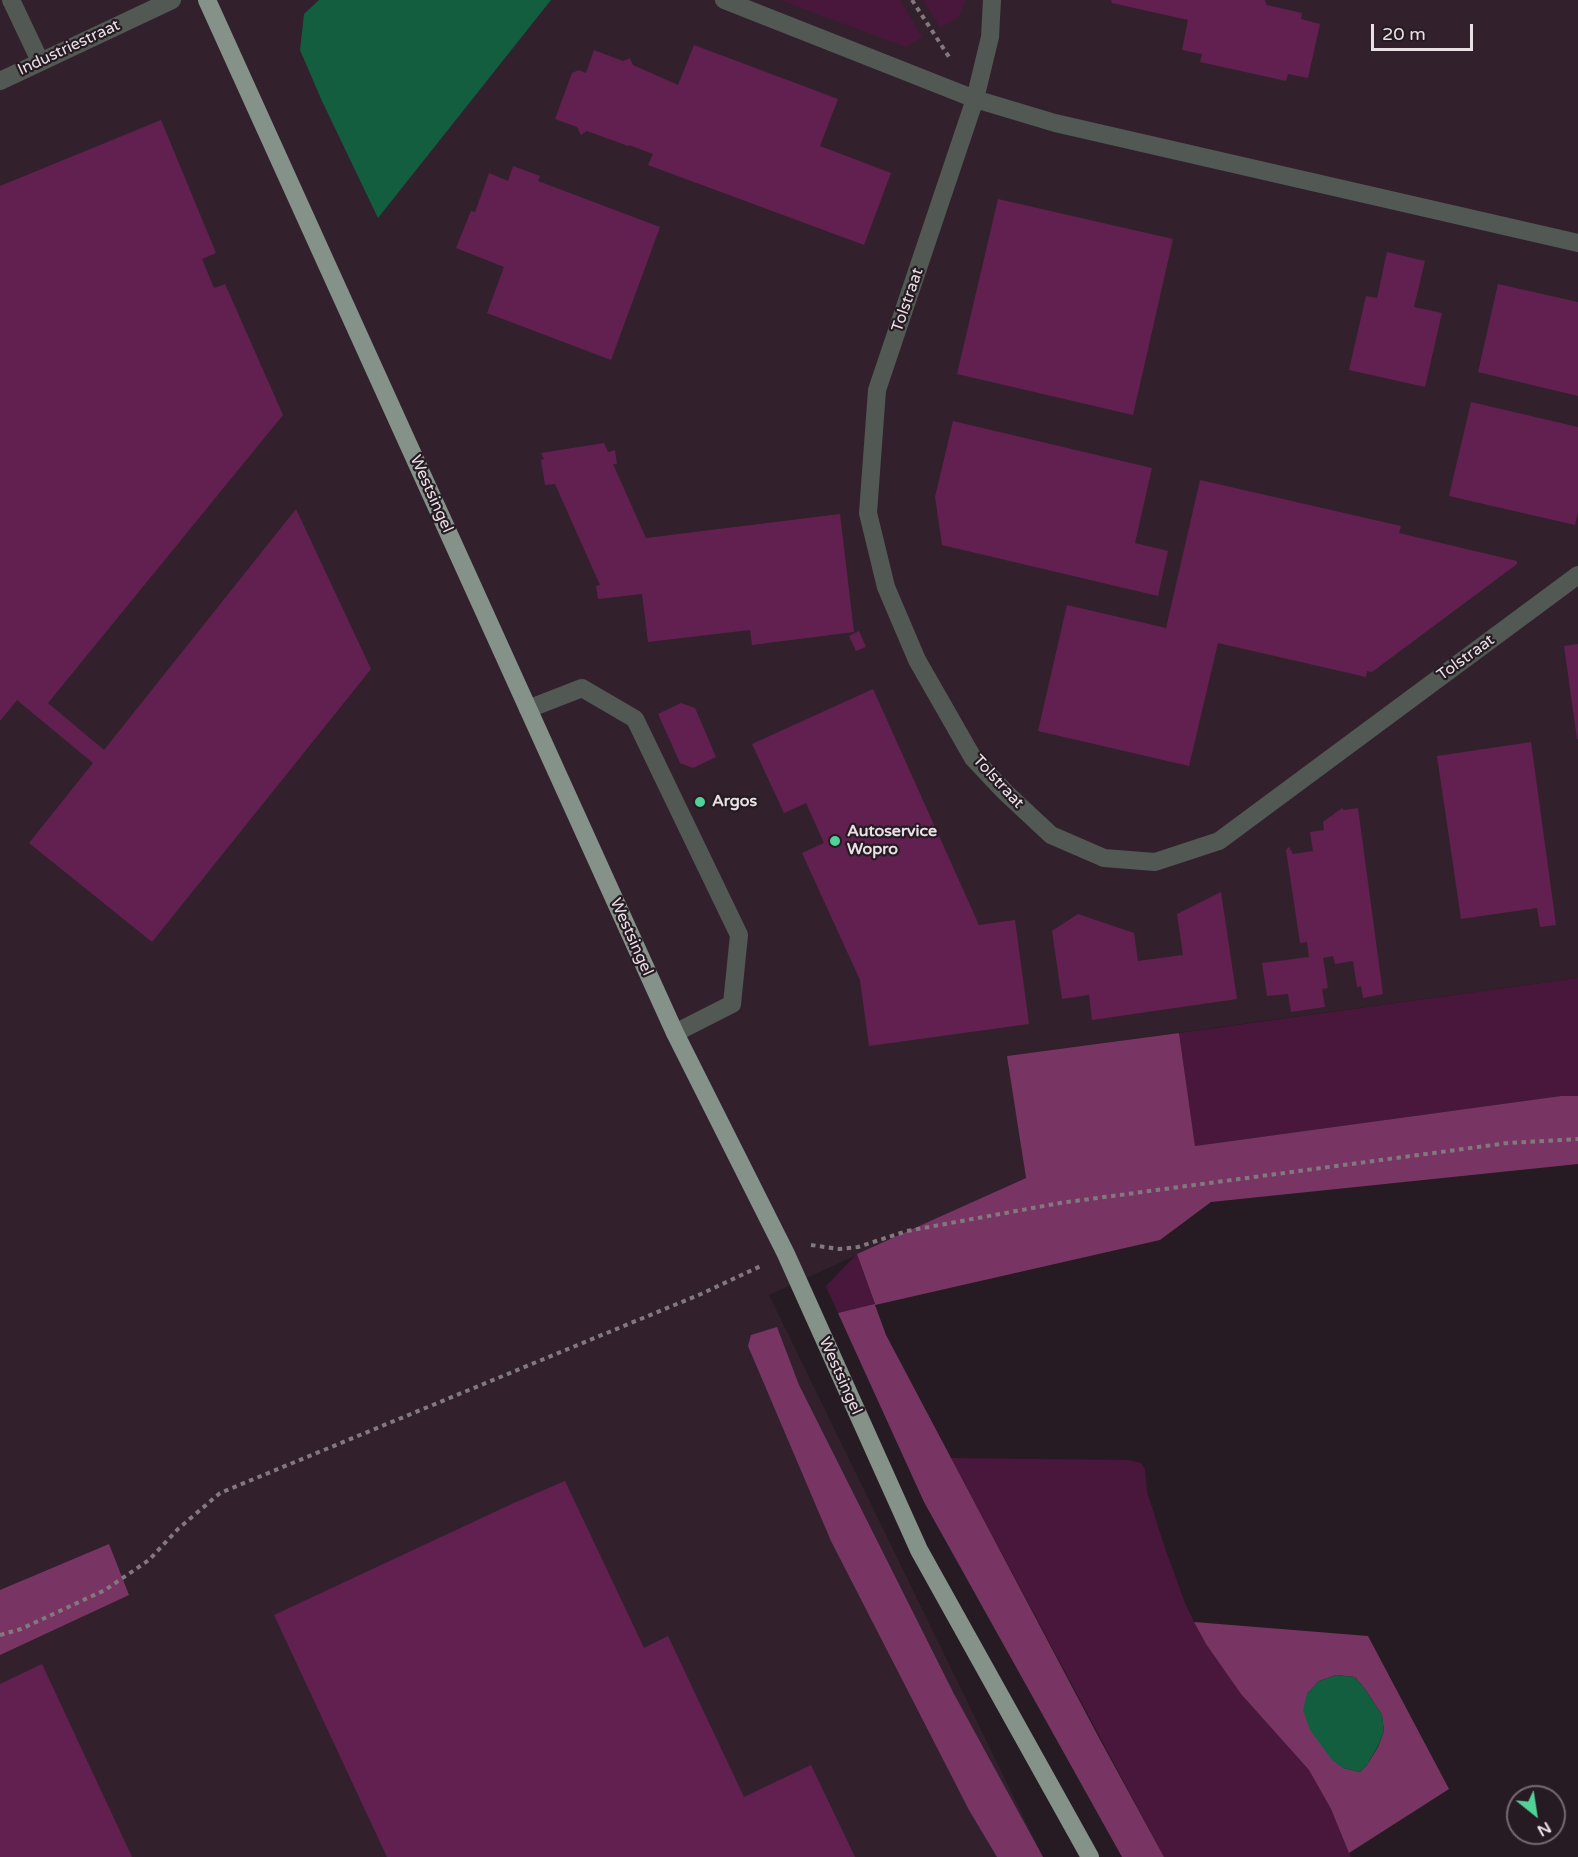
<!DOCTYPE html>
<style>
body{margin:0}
#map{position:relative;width:1578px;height:1857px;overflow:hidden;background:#261b22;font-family:"Varela Round",sans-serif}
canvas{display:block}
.north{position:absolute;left:1506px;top:1785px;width:60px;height:60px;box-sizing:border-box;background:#261b22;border:2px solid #746a70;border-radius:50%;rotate:150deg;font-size:16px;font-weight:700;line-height:24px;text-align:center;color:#e8e0e5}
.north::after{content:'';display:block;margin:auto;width:21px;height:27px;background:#51d397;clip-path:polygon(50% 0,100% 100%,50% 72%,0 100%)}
.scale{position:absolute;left:1371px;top:24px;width:102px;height:27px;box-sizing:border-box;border:3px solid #e8e0e5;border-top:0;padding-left:8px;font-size:18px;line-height:21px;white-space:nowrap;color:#e8e0e5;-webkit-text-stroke:4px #261b22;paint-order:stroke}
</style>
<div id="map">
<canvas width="1578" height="1857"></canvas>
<div class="north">N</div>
<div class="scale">20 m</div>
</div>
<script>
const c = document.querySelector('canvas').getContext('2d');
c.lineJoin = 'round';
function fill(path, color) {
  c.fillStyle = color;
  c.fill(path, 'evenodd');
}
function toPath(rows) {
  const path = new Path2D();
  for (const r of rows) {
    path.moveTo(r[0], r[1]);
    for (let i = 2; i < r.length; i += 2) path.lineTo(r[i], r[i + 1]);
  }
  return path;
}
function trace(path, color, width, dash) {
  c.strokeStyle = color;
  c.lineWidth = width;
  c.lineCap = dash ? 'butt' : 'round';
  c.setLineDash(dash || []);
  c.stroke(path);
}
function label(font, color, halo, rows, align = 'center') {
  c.font = font + ' "Varela Round",sans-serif';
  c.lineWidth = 4.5;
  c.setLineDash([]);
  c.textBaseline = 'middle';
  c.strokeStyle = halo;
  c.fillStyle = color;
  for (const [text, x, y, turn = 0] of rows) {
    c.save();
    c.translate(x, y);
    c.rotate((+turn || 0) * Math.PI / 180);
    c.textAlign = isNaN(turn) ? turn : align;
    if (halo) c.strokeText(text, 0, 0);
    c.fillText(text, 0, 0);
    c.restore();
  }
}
fill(toPath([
 [0,0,1578,0,1578,978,1008,1056,1026,1178,769,1295,1043,1857,0,1857]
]), '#32212c');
fill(toPath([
 [780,0,900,0,922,37,906,47],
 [923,0,966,0,958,18,940,27],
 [1578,978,1578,1096,1561,1096,1195,1146,1179,1033],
 [857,1254,875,1305,838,1313,826,1286],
 [951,1458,1128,1460,1141,1463,1145,1469,1147,1492,1166,1551,1185,1603,1194,1622,1206,1644,1241,1694,1309,1770,1331,1809,1351,1857,1164,1857]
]), '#4a173c');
fill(toPath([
 [1179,1033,1195,1146,1561,1096,1578,1096,1578,1164,1211,1202,1160,1240,875,1305,886,1335,1098,1736,1164,1857,1122,1857,924,1502,838,1313,875,1304,857,1254,1026,1178,1007,1056],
 [777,1327,799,1385,954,1694,1043,1857,997,1857,969,1810,831,1541,748,1346,751,1335],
 [109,1544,129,1595,0,1655,0,1590],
 [1194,1622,1368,1636,1449,1789,1349,1853,1331,1809,1309,1770,1241,1694,1206,1644],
 [1336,1675,1355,1677,1365,1689,1382,1715,1384,1731,1378,1747,1367,1765,1360,1772,1343,1768,1307,1694,1319,1681]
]), '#783564');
fill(toPath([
 [319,0,551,0,378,218,322,101,300,50,304,14],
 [1336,1675,1355,1677,1365,1689,1382,1715,1384,1731,1378,1746,1367,1765,1360,1772,1343,1768,1332,1760,1310,1730,1303,1710,1307,1694,1319,1681]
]), '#125e3f');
fill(toPath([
 [1111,0,1265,0,1267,5,1302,13,1301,19,1320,24,1308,78,1288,74,1286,81,1200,62,1202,54,1182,50,1188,20,1112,3],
 [694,45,838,99,820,146,891,173,864,245,648,165,653,154,629,145,628,146,587,131,581,135,577,127,555,119,572,73,579,70,586,73,594,50,623,61,630,58,633,65,678,85],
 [161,120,216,253,202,259,214,288,225,284,283,415,48,703,104,750,296,509,371,669,152,942,29,843,93,763,17,700,0,721,0,186],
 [513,166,540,176,538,181,660,227,611,360,487,313,504,267,456,248,471,211,475,212,489,173,508,181],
 [998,199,1173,239,1133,415,957,374],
 [1387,252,1425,261,1414,307,1442,313,1425,387,1349,370,1366,296,1377,298],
 [1498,284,1578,302,1578,396,1478,372],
 [1471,402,1578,427,1578,512,1575,525,1449,496],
 [953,421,1152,468,1135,543,1168,551,1158,596,942,545,935,497],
 [604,443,608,452,615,450,617,464,613,464,646,538,840,514,854,632,752,645,750,630,648,642,642,594,598,599,596,586,600,585,555,484,545,485,541,460,544,459,541,453],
 [1200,480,1401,526,1399,533,1517,561,1517,564,1372,672,1367,671,1366,677,1218,643,1189,766,1038,731,1067,605,1166,628],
 [859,631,866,647,856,651,849,636],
 [1578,644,1578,739,1577,739,1564,646],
 [873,689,979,925,1015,920,1029,1024,869,1046,860,980,802,853,824,843,806,803,784,813,752,744],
 [681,703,695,708,716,757,693,768,680,763,658,714],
 [1531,742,1556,925,1540,927,1537,908,1461,919,1437,756],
 [1342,808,1344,810,1358,808,1383,994,1363,998,1361,986,1357,987,1353,961,1335,964,1333,956,1323,958,1328,988,1322,989,1325,1007,1291,1012,1288,994,1267,996,1262,963,1309,957,1307,942,1300,943,1286,850,1289,847,1293,854,1313,851,1310,832,1324,830,1323,822],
 [1221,892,1237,999,1092,1020,1089,995,1062,999,1052,931,1078,914,1134,933,1138,961,1183,955,1177,914],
 [565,1481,644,1648,668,1636,744,1797,811,1765,855,1857,387,1857,274,1615,516,1502],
 [42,1664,132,1857,0,1857,0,1684]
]), '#61204f');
trace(toPath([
 [912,0,951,60],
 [811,1245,839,1249,858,1247,907,1231,1060,1203,1508,1143,1578,1139],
 [0,1635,21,1629,105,1590,149,1560,178,1529,220,1493,701,1294,763,1265]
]), '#82797f', 4, [4.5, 4.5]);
trace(toPath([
 [11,0,40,61],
 [724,0,975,99,1055,123,1578,243],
 [992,0,990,37,975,99,877,390,868,513,886,587,917,660,973,758,1005,792,1051,835,1104,858,1155,862,1219,841,1578,575],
 [0,81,172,0],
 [528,709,582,688,635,719,739,935,732,1004,675,1033]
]), '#525854', 18);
trace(toPath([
 [207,0,675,1033,786,1254,919,1550,1090,1857]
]), '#85928a', 18);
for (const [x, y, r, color] of [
 [700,802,6,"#51d397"],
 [835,841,6,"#51d397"]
]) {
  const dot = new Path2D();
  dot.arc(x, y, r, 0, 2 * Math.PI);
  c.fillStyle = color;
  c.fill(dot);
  trace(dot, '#261b22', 2);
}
label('16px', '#e8e0e5', '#261b22', [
 ["Industriestraat",69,48,-25],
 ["Tolstraat",908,300,-71],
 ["Westsingel",431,494,66],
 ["Tolstraat",1466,658,-36],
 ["Tolstraat",998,782,47],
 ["Westsingel",631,937,66],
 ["Westsingel",840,1376,66]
]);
label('bold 16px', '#e8e0e5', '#261b22', [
 ["Argos",712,802],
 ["Autoservice",847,832],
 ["Wopro",847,850]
], 'left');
</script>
